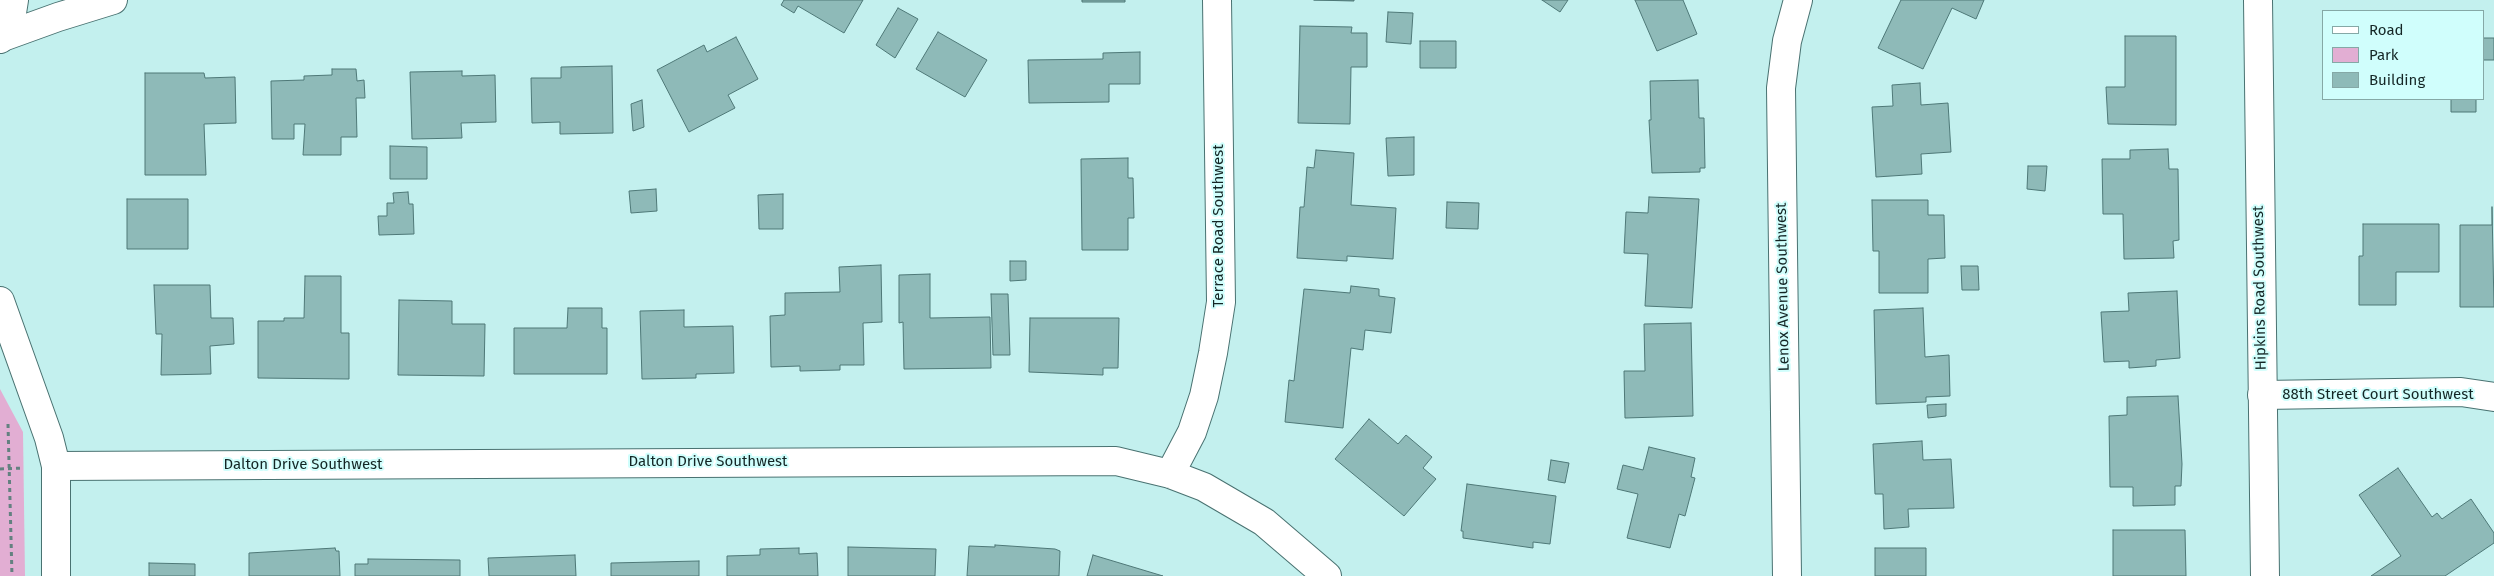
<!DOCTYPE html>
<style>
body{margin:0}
#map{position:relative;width:2494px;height:576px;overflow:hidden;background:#c3f0ee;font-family:"Fira Sans",sans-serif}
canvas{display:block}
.legend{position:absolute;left:2322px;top:10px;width:162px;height:90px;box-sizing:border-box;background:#d0fefc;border:1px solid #85a8a6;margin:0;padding:6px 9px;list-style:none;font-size:15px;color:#142625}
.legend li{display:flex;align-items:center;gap:10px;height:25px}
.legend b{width:25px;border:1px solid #85a8a6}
</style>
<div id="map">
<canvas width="2494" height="576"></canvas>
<ul class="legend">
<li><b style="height:6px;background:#fff"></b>Road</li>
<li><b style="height:14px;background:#e2aed3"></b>Park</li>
<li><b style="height:14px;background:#8ebab8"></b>Building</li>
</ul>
</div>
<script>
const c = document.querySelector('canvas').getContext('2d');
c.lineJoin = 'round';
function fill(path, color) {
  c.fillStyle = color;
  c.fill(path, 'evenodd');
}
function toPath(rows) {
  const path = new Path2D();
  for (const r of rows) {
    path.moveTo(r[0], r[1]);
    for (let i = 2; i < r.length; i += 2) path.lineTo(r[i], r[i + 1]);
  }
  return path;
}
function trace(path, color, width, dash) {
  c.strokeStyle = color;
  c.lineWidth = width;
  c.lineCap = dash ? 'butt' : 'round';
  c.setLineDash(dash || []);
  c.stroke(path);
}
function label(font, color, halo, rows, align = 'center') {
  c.font = font + ' "Fira Sans",sans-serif';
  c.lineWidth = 4;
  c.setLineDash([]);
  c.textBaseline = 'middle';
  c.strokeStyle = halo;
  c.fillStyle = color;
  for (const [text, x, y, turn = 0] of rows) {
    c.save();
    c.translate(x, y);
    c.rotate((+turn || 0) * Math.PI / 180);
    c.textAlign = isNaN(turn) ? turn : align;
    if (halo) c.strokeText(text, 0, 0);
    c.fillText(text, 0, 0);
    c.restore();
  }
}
fill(toPath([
 [0,389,23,432,25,576,0,576]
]), '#e2aed3');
const building = toPath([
 [784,0,863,0,844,33,798,6,794,13,781,5,784,0],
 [1082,0,1125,0,1125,2,1082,2,1082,0],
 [1314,0,1354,0,1354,1,1314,0],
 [1542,0,1568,0,1560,12,1542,0],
 [1635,0,1683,0,1697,34,1657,51,1635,0],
 [1901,0,1984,0,1976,19,1952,8,1923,69,1878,48,1901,0],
 [898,8,918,19,895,58,876,45,898,8],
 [1388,12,1413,13,1411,44,1386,42,1388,12],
 [1300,26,1352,27,1351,33,1367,33,1367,67,1351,67,1350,124,1298,123,1300,26],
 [938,32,987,60,965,97,916,69,938,32],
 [2125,36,2176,36,2176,125,2108,124,2106,87,2125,87,2125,36],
 [736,37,758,79,728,95,735,108,689,132,657,70,704,45,707,52,736,37],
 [2483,38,2494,38,2494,60,2483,60,2483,38],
 [1420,41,1456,41,1456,68,1420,68,1420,41],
 [1140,52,1140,84,1109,84,1109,102,1029,103,1028,60,1103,59,1103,53,1140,52],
 [612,66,613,133,560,134,560,122,532,123,531,78,561,78,561,67,612,66],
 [332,69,356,69,357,81,364,80,365,98,356,98,357,137,341,137,341,155,303,155,305,124,294,124,294,139,272,139,271,81,304,80,304,76,332,75,332,69],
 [462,71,462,76,495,75,496,122,461,123,462,138,412,139,410,72,462,71],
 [145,73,204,73,205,78,235,77,236,123,204,124,206,175,145,175,145,73],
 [1698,80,1699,118,1704,118,1705,168,1700,168,1700,172,1652,173,1649,120,1651,120,1650,81,1698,80],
 [1920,83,1921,105,1948,103,1951,152,1921,154,1922,174,1876,177,1872,107,1893,106,1892,85,1920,83],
 [2451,99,2476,99,2476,112,2451,112,2451,99],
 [642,100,644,127,633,131,631,104,642,100],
 [1414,137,1414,175,1388,176,1386,138,1414,137],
 [390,146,427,147,427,179,390,179,390,146],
 [2168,149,2169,169,2178,169,2179,240,2173,241,2174,258,2124,259,2123,214,2103,214,2102,159,2130,159,2130,150,2168,149],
 [1316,150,1354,153,1351,205,1396,208,1393,259,1347,256,1347,261,1297,258,1300,207,1304,207,1307,167,1314,168,1316,150],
 [1128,158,1128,178,1133,178,1134,218,1128,218,1128,250,1082,250,1081,159,1128,158],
 [2028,166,2047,166,2045,191,2027,189,2028,166],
 [656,189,657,211,631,213,629,191,656,189],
 [408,192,409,204,413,204,414,234,379,235,378,216,387,216,387,203,394,203,393,193,408,192],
 [783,194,783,229,759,229,758,195,783,194],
 [1649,197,1699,199,1692,308,1645,306,1648,254,1624,253,1626,212,1648,213,1649,197],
 [127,199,188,199,188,249,127,249,127,199],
 [1872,200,1928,200,1928,215,1944,215,1945,258,1928,259,1928,293,1879,293,1879,251,1873,251,1872,200],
 [1447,202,1479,203,1478,229,1446,228,1447,202],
 [2492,207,2494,307,2460,307,2460,225,2492,225,2492,207],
 [2363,224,2439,224,2439,272,2396,272,2396,305,2359,305,2359,256,2363,256,2363,224],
 [1010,261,1026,261,1026,280,1010,281,1010,261],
 [881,265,882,322,863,323,864,365,840,365,840,370,800,371,800,366,771,367,770,316,785,315,785,293,840,292,839,267,881,265],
 [1961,266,1978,266,1979,290,1962,290,1961,266],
 [930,274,930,318,990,317,991,368,904,369,903,322,899,323,899,275,930,274],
 [305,276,341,276,341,333,349,333,349,379,258,378,258,321,284,321,284,318,304,318,305,276],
 [154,285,210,285,211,318,233,318,234,344,210,346,211,374,161,375,162,334,156,334,154,285],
 [1351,286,1379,289,1379,296,1395,298,1391,333,1365,330,1363,350,1351,348,1343,428,1285,422,1289,380,1294,381,1304,289,1350,293,1351,286],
 [2177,291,2180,358,2156,360,2156,366,2129,368,2129,361,2104,362,2101,312,2129,311,2128,293,2177,291],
 [991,294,1008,294,1010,355,993,355,991,294],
 [399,300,452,301,452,324,485,324,484,376,398,375,399,300],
 [568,308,602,308,602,328,607,328,607,374,514,374,514,328,567,328,568,308],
 [1923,308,1925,357,1949,355,1950,396,1926,397,1926,402,1876,404,1874,310,1923,308],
 [684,310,684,327,733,326,734,373,696,374,696,378,642,379,640,311,684,310],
 [1030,318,1119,318,1118,368,1103,368,1103,375,1029,372,1030,318],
 [1691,323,1693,416,1625,418,1624,371,1645,371,1644,324,1691,323],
 [2178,396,2182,464,2181,486,2175,486,2175,505,2133,506,2133,487,2110,487,2109,416,2127,415,2127,397,2178,396],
 [1946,404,1946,416,1928,418,1927,405,1946,404],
 [1369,419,1398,444,1406,435,1432,457,1423,468,1436,479,1404,516,1335,459,1369,419],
 [1922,441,1923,460,1951,459,1954,508,1908,509,1909,527,1884,529,1883,494,1875,494,1873,444,1922,441],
 [1649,447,1695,458,1691,477,1695,478,1685,516,1679,514,1670,548,1627,538,1638,494,1617,489,1623,465,1643,470,1649,447],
 [1551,460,1569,463,1565,483,1548,480,1551,460],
 [2398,468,2432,517,2437,513,2442,519,2471,499,2494,533,2494,543,2445,576,2371,576,2401,556,2359,495,2398,468],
 [1467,484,1556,496,1550,544,1533,542,1533,548,1463,538,1463,531,1461,531,1467,484],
 [2113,530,2185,530,2186,576,2113,576,2113,530],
 [995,545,1055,549,1060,551,1059,576,967,576,969,546,995,547,995,545],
 [848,547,936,549,935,576,848,576,848,547],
 [335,548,336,551,339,551,340,576,249,576,249,553,335,548],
 [799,548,799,554,817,553,818,576,727,576,727,556,760,555,760,549,799,548],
 [1875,548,1926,548,1926,576,1875,576,1875,548],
 [575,555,576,576,489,576,488,558,575,555],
 [1093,555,1163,576,1087,576,1093,555],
 [368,559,460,560,460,576,355,576,355,564,368,564,368,559],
 [699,561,699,576,611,576,611,563,699,561],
 [149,563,195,564,195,576,149,576,149,563]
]);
fill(building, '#8ebab8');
trace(building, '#4e7877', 1);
const minor = toPath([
 [0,38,58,17,113,0],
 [2262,395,2461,392,2494,397],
 [56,466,1116,461,1170,474,1204,487,1264,522,1327,576],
 [1170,474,1192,432,1204,396,1213,353,1221,302,1217,0],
 [1787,576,1781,88,1787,41,1798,0]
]);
const tertiary = toPath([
 [2258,0,2265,576],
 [0,39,11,19,14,0],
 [0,301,49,438,56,466,56,576]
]);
trace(minor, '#497271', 30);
trace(tertiary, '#497271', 30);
trace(toPath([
 [8,424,12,576],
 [0,469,24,468]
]), '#638180', 3, [4, 4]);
trace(minor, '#fff', 28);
trace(tertiary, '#fff', 28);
label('15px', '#142625', '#d0fefc', [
 ["Terrace Road Southwest",1219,226,-90],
 ["Lenox Avenue Southwest",1783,287,-91],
 ["Hipkins Road Southwest",2260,288,-91],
 ["88th Street Court Southwest",2378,395],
 ["Dalton Drive Southwest",708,462],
 ["Dalton Drive Southwest",303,465]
]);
</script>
